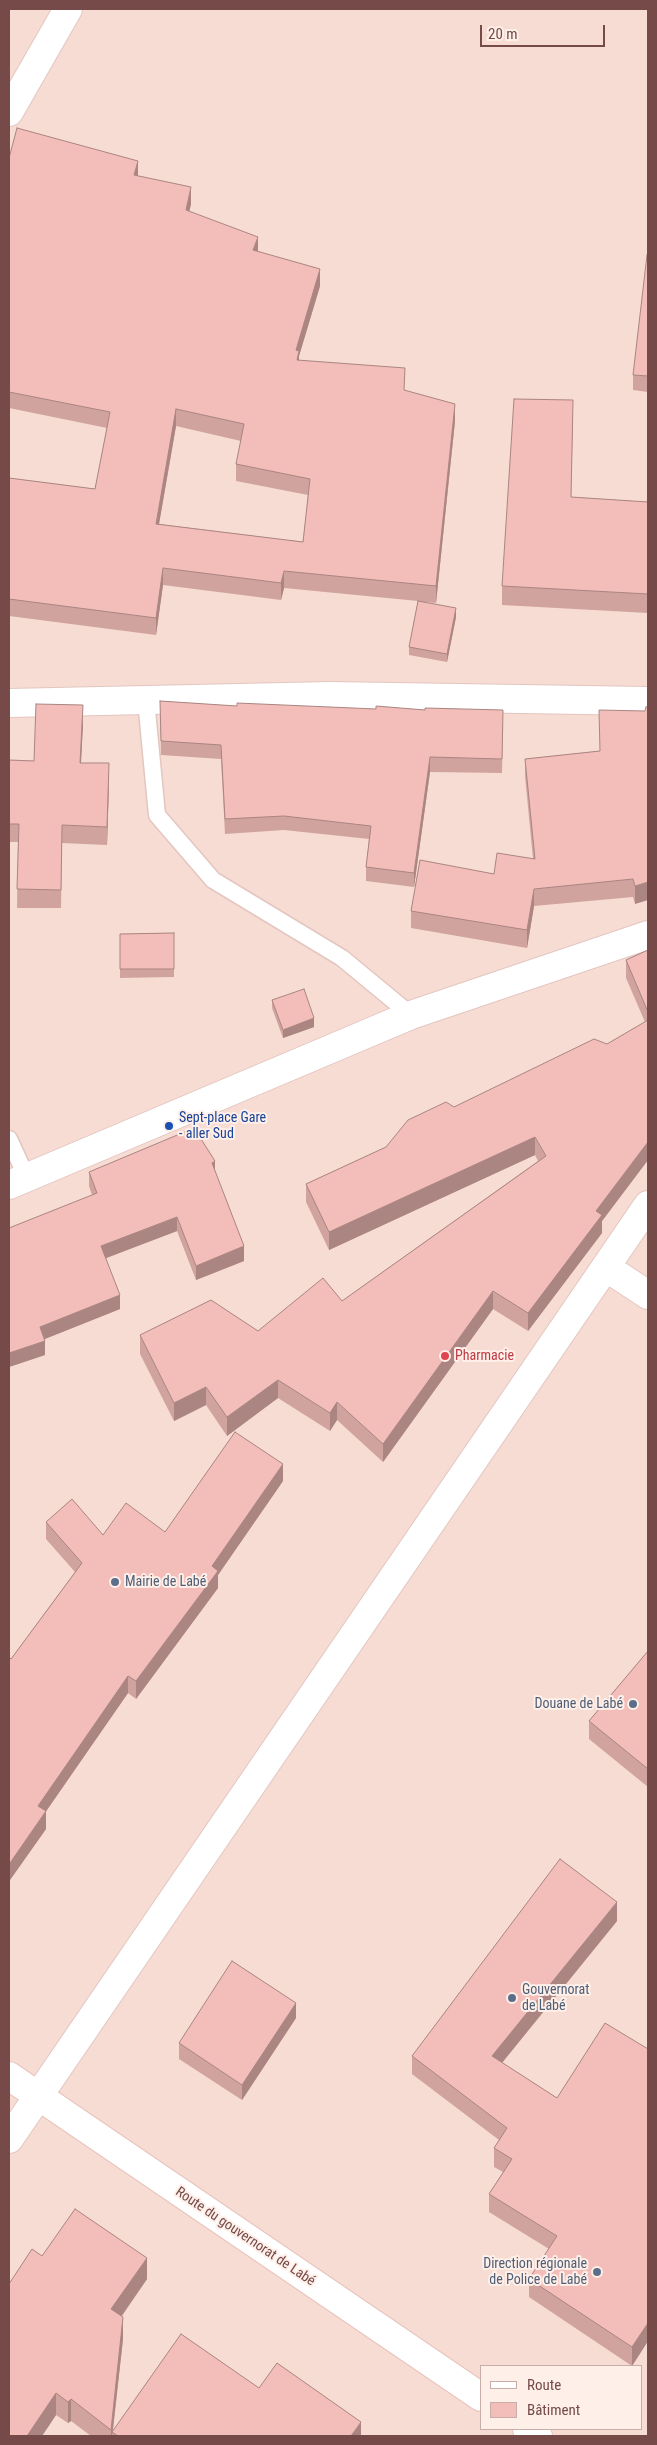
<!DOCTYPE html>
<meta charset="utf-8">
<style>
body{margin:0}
#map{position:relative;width:657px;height:2445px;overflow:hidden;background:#fdeae2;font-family:"Roboto Condensed",sans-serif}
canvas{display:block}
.frame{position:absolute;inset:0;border:10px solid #754a48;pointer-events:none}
.legend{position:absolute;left:480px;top:2365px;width:162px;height:65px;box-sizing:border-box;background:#ffefe9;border:1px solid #c8ada9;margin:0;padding:6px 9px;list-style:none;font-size:15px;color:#754a48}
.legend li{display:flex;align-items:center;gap:10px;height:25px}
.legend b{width:25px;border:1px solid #c8ada9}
.scale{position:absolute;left:480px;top:25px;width:125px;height:22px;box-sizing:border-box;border:2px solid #754a48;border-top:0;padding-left:6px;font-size:15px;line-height:18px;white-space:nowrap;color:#754a48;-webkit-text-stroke:4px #ffefe9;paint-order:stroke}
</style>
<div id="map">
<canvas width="657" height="2445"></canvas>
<div class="frame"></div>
<ul class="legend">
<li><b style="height:6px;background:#fff"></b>Route</li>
<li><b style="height:14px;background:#f3beb9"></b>Bâtiment</li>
</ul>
<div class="scale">20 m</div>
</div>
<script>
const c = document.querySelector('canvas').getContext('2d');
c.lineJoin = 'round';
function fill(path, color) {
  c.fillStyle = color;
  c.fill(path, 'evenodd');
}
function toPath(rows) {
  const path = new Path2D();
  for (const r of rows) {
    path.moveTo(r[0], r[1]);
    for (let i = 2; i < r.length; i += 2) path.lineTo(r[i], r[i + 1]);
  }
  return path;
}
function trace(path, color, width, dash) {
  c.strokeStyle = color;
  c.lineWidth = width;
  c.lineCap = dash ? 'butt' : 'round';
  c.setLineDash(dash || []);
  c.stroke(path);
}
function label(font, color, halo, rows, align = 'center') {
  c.font = font + ' "Roboto Condensed",sans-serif';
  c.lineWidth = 4;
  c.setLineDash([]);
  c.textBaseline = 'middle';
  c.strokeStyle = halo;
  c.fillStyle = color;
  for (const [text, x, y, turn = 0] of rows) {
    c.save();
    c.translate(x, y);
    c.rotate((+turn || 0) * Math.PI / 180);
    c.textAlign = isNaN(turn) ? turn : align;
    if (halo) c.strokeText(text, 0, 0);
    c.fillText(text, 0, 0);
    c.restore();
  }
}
fill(toPath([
 [9,9,648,9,648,2436,9,2436],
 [481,2366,641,2366,641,2429,481,2429]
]), '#f7dcd3');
const lane = toPath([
 [146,700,157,815,213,880,342,958,411,1015],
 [9,1139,27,1178]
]);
const street = toPath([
 [9,112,68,9],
 [9,703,330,696,648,701],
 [9,1185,411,1015,648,935],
 [607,1268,648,1295],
 [9,2139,648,1205]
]);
const secondary = toPath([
 [9,2076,481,2397],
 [527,2429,538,2436]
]);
trace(lane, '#e3c6c0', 19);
trace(street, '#e3c6c0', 30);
trace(secondary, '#e8c4bd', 30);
trace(lane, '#fff', 16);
trace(street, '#fff', 28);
trace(secondary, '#fff', 28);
fill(toPath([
 [9,158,138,176,191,204,189,211,258,251,320,286,299,356,299,360,405,390,455,421,436,603,424,602,456,617,447,662,409,655,409,647,418,601,284,588,281,600,163,585,156,635,9,616,9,478,95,489,107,428,9,408],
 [176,426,241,441,236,464,236,481,308,495,303,542,159,524],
 [648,255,648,392,633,390,633,375],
 [573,419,571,497,648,502,648,613,502,605,502,586],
 [160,701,503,724,502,773,430,772,414,887,366,881,366,867,369,839,284,830,225,834,221,759,161,755],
 [645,711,635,904,633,897,534,906,527,948,411,928,411,911,494,874,533,859,525,776,525,759,599,751],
 [83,724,81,763,109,782,107,845,62,843,61,908,17,908,18,842,9,842,9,760,34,761],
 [174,933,174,977,120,978,120,934],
 [648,950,648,1160,602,1221,602,1233,528,1331,493,1309,383,1462,337,1420,330,1431,278,1398,227,1436,206,1405,174,1421,140,1354,140,1335,258,1331,342,1301,538,1161,535,1155,329,1250,306,1202,306,1184,386,1147,454,1107,607,1044,645,1022,626,978,626,960],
 [272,1000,314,1027,283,1038,272,1008],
 [89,1172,215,1173,244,1261,196,1280,177,1231,106,1258,120,1309,44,1339,45,1355,9,1367,92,1195,89,1186],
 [283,1481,218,1575,218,1588,136,1699,128,1693,46,1811,46,1829,10,1880,9,1879,9,1657,11,1659,75,1572,46,1539,46,1522,103,1535,165,1532],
 [648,1651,648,1787,589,1739,589,1721],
 [617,1921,502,2063,557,2098,648,2049,648,2341,632,2366,529,2297,529,2279,549,2249,489,2212,489,2194,503,2172,494,2167,494,2148,499,2140,412,2074,412,2056],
 [296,2018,242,2100,179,2059,179,2043],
 [42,2256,147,2279,122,2316,123,2339,113,2431,259,2388,361,2436,91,2436,71,2421,68,2423,56,2415,42,2436,9,2436]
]), '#d1a39f');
fill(toPath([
 [138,161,138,178,134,175],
 [191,187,191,204,186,227,186,210],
 [258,237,258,254,253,250],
 [320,269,320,286,299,356,299,368,296,350],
 [455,404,455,421,436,603,436,586],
 [176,409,176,426,156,541,156,524],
 [163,568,163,585,156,635,156,618],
 [284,571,284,588,281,600,281,583],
 [456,608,456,617,447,662,447,654],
 [83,705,83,724,80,781,80,763],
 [430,757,430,772,414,887,414,873],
 [109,763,109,782,107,845,107,827],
 [648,882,648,900,635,904,635,886],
 [534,889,534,906,527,948,527,930],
 [314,1018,314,1027,283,1038,283,1030],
 [535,1137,535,1155,329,1250,329,1232],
 [648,1142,648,1160,602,1221,602,1233,528,1331,528,1313,596,1211],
 [215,1161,215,1175,212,1163],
 [177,1217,177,1231,101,1260,101,1246],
 [244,1246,244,1261,196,1280,196,1266],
 [493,1291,493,1309,383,1462,383,1444],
 [120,1295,120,1309,40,1341,40,1327],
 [45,1341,45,1355,9,1367,9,1353],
 [278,1380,278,1398,227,1436,227,1417],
 [206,1387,206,1405,174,1421,174,1403],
 [337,1402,337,1420,330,1431,330,1413],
 [283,1464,283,1481,218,1575,218,1588,136,1699,136,1681,212,1566],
 [128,1676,128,1693,38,1823,38,1806],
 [46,1811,46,1829,10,1880,10,1863],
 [617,1902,617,1921,492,2075,492,2056],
 [296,2003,296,2018,242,2100,242,2085],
 [147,2258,147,2279,111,2331,111,2309],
 [123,2317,123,2339,112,2436,111,2436,111,2430],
 [648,2323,648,2341,632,2366,632,2347],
 [56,2393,56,2415,42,2436,27,2436],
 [71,2399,71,2421,68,2423,68,2402],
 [361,2422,361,2436,351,2436]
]), '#aa8582');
const building = toPath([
 [17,128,138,161,134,175,191,187,186,210,258,237,253,250,320,269,296,350,299,351,297,360,405,368,404,390,455,404,436,586,284,571,281,583,163,568,156,618,9,599,9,478,95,489,110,412,9,392,9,158,17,128],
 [176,409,244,424,236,464,310,479,303,542,156,524,176,409],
 [647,255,648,255,648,376,633,375,647,255],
 [514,399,573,400,571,497,648,502,648,594,502,586,514,399],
 [418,601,456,608,447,654,409,647,418,601],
 [160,701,237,706,237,703,376,709,376,706,425,710,425,708,503,710,502,759,430,757,414,873,366,867,371,826,284,816,225,819,221,745,161,741,160,701],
 [36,704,83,705,80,763,109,763,107,827,62,825,61,890,17,889,19,824,9,824,9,760,34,761,36,704],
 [646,707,648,707,648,882,635,886,633,879,534,889,527,930,411,911,420,860,494,874,497,853,535,859,525,759,600,751,599,710,645,711,646,707],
 [174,933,174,969,120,969,120,934,174,933],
 [648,950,648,1012,626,960,648,950],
 [304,989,314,1018,283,1030,272,1000,304,989],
 [648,1020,648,1142,596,1211,602,1215,528,1313,493,1291,383,1444,337,1402,330,1413,278,1380,227,1417,206,1387,174,1403,140,1335,211,1300,258,1331,323,1278,342,1301,546,1156,535,1137,329,1232,306,1184,386,1147,408,1120,446,1102,454,1107,594,1039,607,1044,648,1020],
 [194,1128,215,1161,212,1163,244,1246,196,1266,177,1217,101,1246,120,1295,40,1327,45,1341,9,1353,9,1228,97,1193,89,1172,194,1128],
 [235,1432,283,1464,212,1566,218,1571,136,1681,128,1676,38,1806,46,1811,10,1863,9,1862,9,1657,11,1659,82,1563,46,1522,72,1499,103,1535,126,1503,165,1532,235,1432],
 [648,1651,648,1769,589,1721,648,1651],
 [560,1859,617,1902,492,2056,557,2098,605,2023,648,2049,648,2323,632,2347,529,2279,557,2236,489,2194,512,2159,494,2148,507,2128,412,2056,560,1859],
 [232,1961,296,2003,242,2085,179,2043,232,1961],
 [75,2209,147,2258,111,2309,123,2317,111,2430,71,2399,68,2402,56,2393,27,2436,9,2436,9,2284,32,2249,42,2256,75,2209],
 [181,2334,259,2388,277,2363,361,2422,351,2436,118,2436,112,2432,181,2334]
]);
fill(building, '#f3beb9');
trace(building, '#aa8582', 1);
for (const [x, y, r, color] of [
 [169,1126,5,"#1a4fb4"],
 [445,1356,5,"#e0444e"],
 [115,1582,5,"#5c6f8a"],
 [633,1704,5,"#5c6f8a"],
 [512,1998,5,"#5c6f8a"],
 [597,2272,5,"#5c6f8a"]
]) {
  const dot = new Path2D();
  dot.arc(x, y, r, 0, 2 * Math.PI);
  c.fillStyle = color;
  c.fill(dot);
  trace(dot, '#ffefe9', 2);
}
label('14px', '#164399', '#ffefe9', [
 ["Sept-place Gare",179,1118],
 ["- aller Sud",179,1134]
], 'left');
label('14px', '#be3a42', '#ffefe9', [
 ["Pharmacie",455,1356]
], 'left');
label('14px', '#4e5e75', '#ffefe9', [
 ["Mairie de Labé",125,1582],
 ["Douane de Labé",623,1704,"right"],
 ["Gouvernorat",522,1990],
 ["de Labé",522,2006],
 ["Direction régionale",587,2264,"right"],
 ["de Police de Labé",587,2280,"right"]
], 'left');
label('14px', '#754a48', '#ffefe9', [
 ["Route du gouvernorat de Labé",245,2237,34]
]);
</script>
